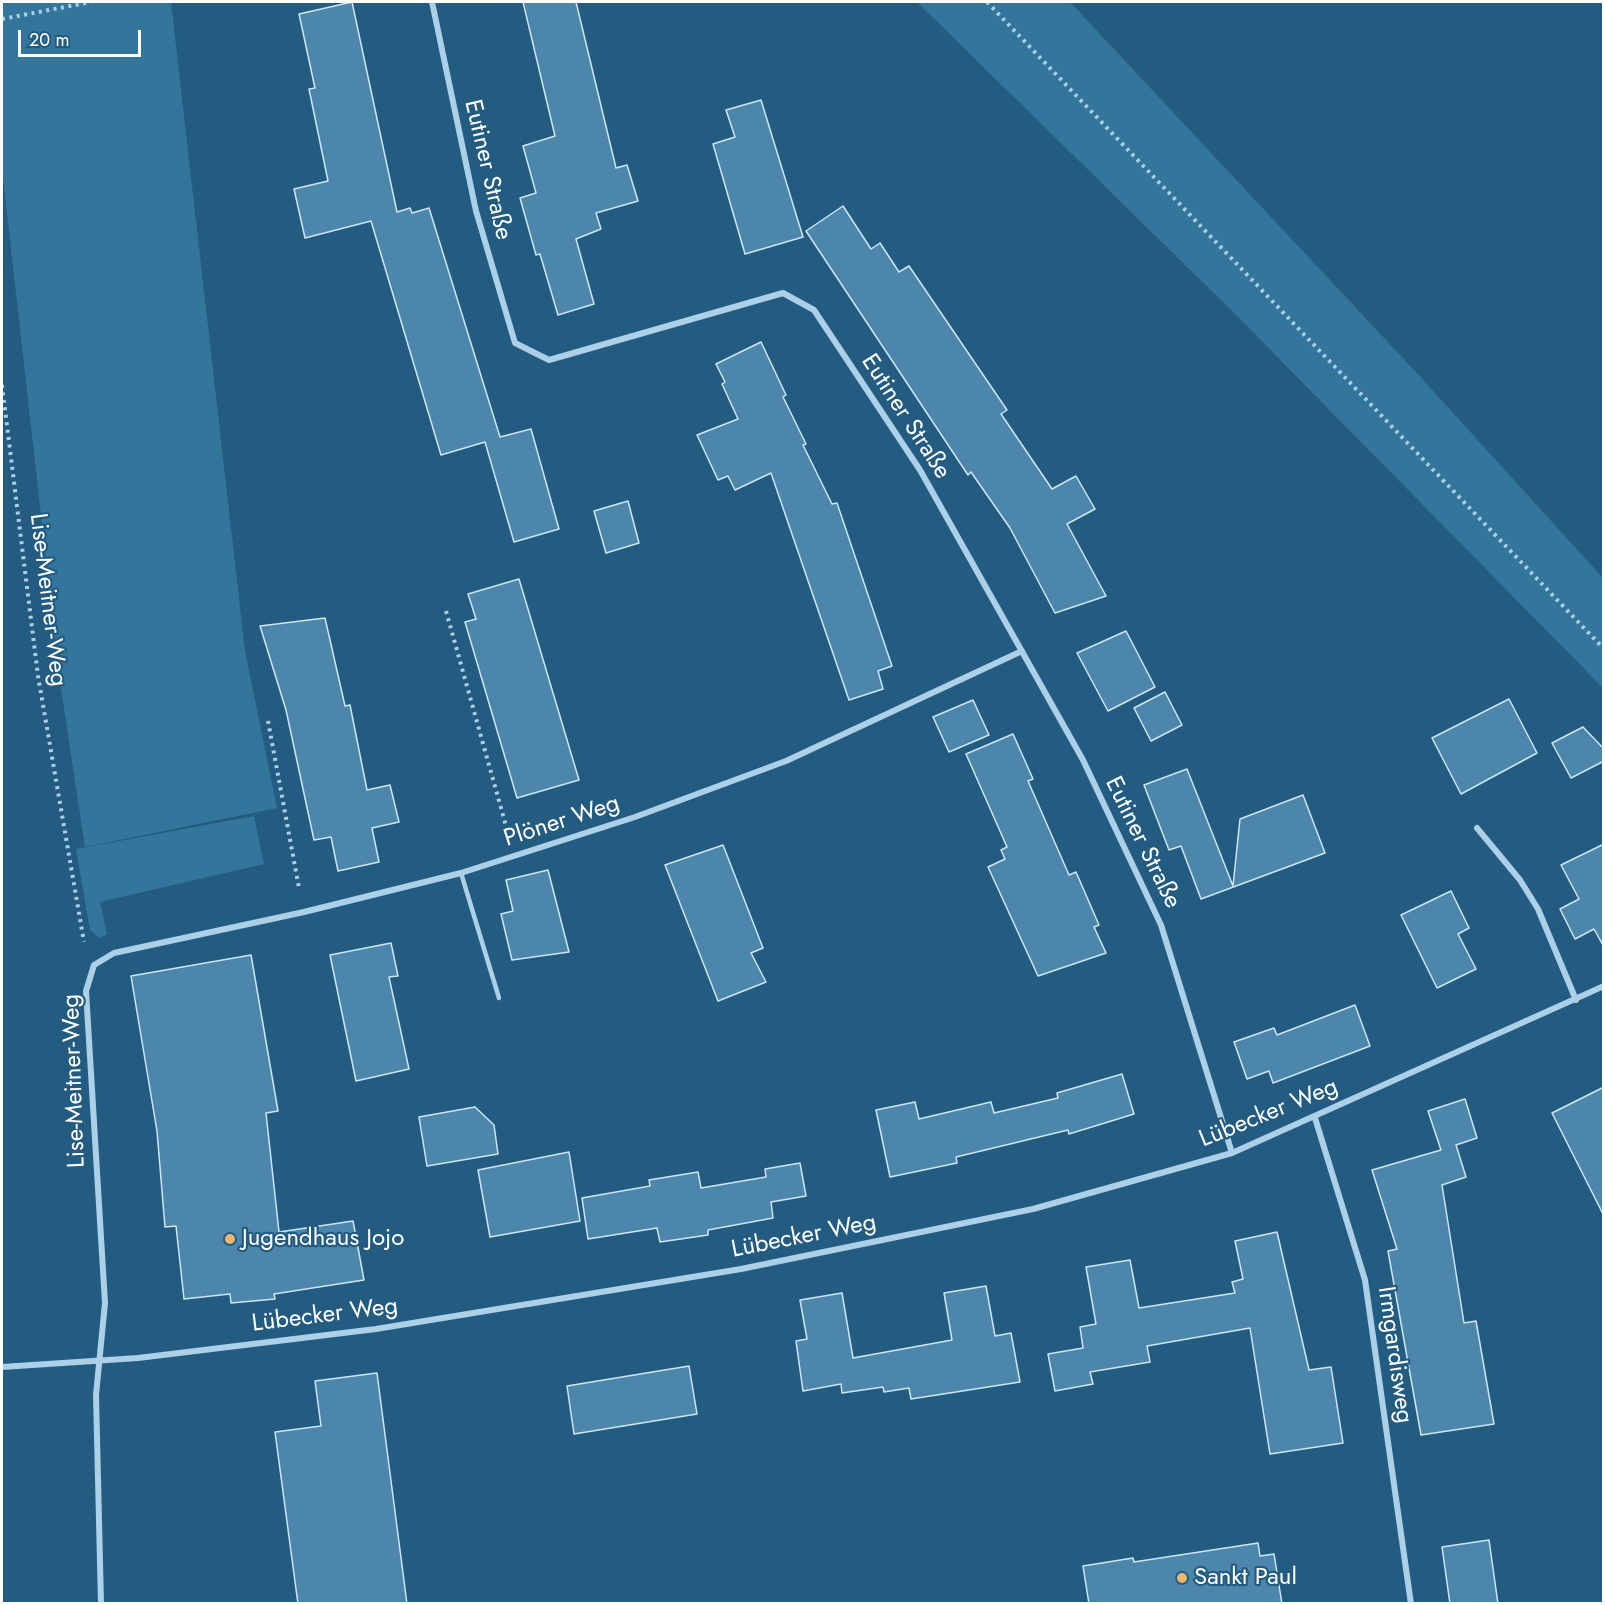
<!DOCTYPE html>
<meta charset="utf-8">
<style>
body{margin:0}
#map{position:relative;width:1605px;height:1605px;overflow:hidden;background:#245c81;font-family:Jost,sans-serif}
canvas{display:block}
.frame{position:absolute;inset:0;border:3px solid #fff;pointer-events:none}
.scale{position:absolute;left:18px;top:30px;width:123px;height:27px;box-sizing:border-box;border:3px solid #fff;border-top:0;padding-left:8px;font-size:18px;line-height:21px;white-space:nowrap;color:#fff;-webkit-text-stroke:4px #245c81;paint-order:stroke}
</style>
<div id="map">
<canvas width="1605" height="1605"></canvas>
<div class="frame"></div>
<div class="scale">20 m</div>
</div>
<script>
const c = document.querySelector('canvas').getContext('2d');
c.lineJoin = 'round';
function fill(path, color) {
  c.fillStyle = color;
  c.fill(path, 'evenodd');
}
function toPath(rows) {
  const path = new Path2D();
  for (const r of rows) {
    path.moveTo(r[0], r[1]);
    for (let i = 2; i < r.length; i += 2) path.lineTo(r[i], r[i + 1]);
  }
  return path;
}
function trace(path, color, width, dash) {
  c.strokeStyle = color;
  c.lineWidth = width;
  c.lineCap = dash ? 'butt' : 'round';
  c.setLineDash(dash || []);
  c.stroke(path);
}
function label(font, color, halo, rows, align = 'center') {
  c.font = font + ' Jost,sans-serif';
  c.lineWidth = 4.5;
  c.setLineDash([]);
  c.textBaseline = 'middle';
  c.strokeStyle = halo;
  c.fillStyle = color;
  for (const [text, x, y, turn = 0] of rows) {
    c.save();
    c.translate(x, y);
    c.rotate((+turn || 0) * Math.PI / 180);
    c.textAlign = isNaN(turn) ? turn : align;
    if (halo) c.strokeText(text, 0, 0);
    c.fillText(text, 0, 0);
    c.restore();
  }
}
fill(toPath([
 [2,2,171,2,245,651,277,808,85,847,59,675,2,169],
 [917,2,1070,2,1415,371,1603,578,1603,688,1232,311],
 [254,816,264,864,100,902,107,934,99,938,90,930,76,849]
]), '#34759c');
const building = toPath([
 [352,2,397,212,410,208,412,213,429,208,500,437,531,429,559,529,514,542,485,442,441,455,371,221,305,238,294,189,328,181,309,89,315,88,299,14,352,2],
 [523,2,576,2,616,168,627,165,638,201,596,213,601,229,576,239,594,304,558,315,540,254,536,255,520,198,536,193,523,146,555,136,523,2],
 [761,100,803,237,745,254,713,144,735,137,726,110,761,100],
 [843,206,871,249,880,243,899,272,909,266,1007,410,1001,414,1052,489,1076,476,1095,509,1067,524,1106,596,1055,613,1010,528,971,472,968,475,806,231,843,206],
 [761,342,786,395,783,397,806,444,803,445,832,504,837,503,892,666,878,671,883,689,849,700,771,473,735,490,728,476,718,480,697,435,738,419,722,384,725,382,716,364,761,342],
 [628,501,639,543,606,553,594,511,628,501],
 [519,579,579,780,517,798,465,622,476,619,468,594,519,579],
 [325,618,345,706,350,705,367,790,390,785,399,822,372,828,379,862,338,871,331,837,314,840,286,710,260,626,325,618],
 [1126,631,1155,687,1108,711,1077,653,1126,631],
 [1165,692,1182,725,1151,741,1134,708,1165,692],
 [1509,699,1537,753,1461,794,1432,738,1509,699],
 [973,700,989,735,949,752,933,717,973,700],
 [1583,727,1604,749,1604,761,1571,778,1552,743,1583,727],
 [1013,734,1033,779,1028,781,1069,875,1076,872,1099,925,1094,927,1106,953,1038,976,988,867,1005,859,1001,850,1007,847,966,754,1013,734],
 [1187,769,1233,886,1240,819,1303,795,1325,853,1201,899,1181,846,1169,850,1144,785,1187,769],
 [1604,844,1604,947,1594,929,1575,939,1560,909,1579,899,1561,865,1604,844],
 [723,845,763,948,751,953,766,982,718,1001,665,865,723,845],
 [548,870,569,952,512,960,501,914,513,911,506,880,548,870],
 [1451,891,1469,928,1458,934,1476,969,1437,988,1401,915,1451,891],
 [391,943,398,976,389,977,409,1069,356,1081,330,955,391,943],
 [251,955,278,1111,266,1113,279,1232,353,1221,364,1280,274,1294,275,1299,231,1303,230,1294,184,1299,176,1226,165,1227,157,1131,131,976,251,955],
 [1355,1005,1370,1046,1273,1083,1269,1071,1247,1079,1234,1042,1274,1028,1277,1035,1355,1005],
 [1122,1074,1134,1114,1069,1134,1068,1130,956,1157,957,1163,890,1177,876,1110,915,1102,919,1119,991,1102,994,1113,1058,1098,1057,1093,1122,1074],
 [1604,1087,1604,1216,1552,1113,1604,1087],
 [1465,1099,1477,1138,1456,1145,1466,1177,1442,1185,1464,1323,1476,1321,1494,1424,1421,1435,1388,1251,1397,1249,1372,1170,1441,1150,1428,1111,1465,1099],
 [475,1107,494,1125,498,1154,427,1166,419,1117,475,1107],
 [569,1152,580,1221,490,1237,478,1170,569,1152],
 [800,1163,806,1196,771,1202,773,1218,708,1230,708,1235,660,1242,657,1228,588,1239,582,1198,650,1186,649,1180,698,1172,701,1188,766,1177,765,1169,800,1163],
 [1277,1232,1309,1370,1331,1367,1343,1443,1270,1454,1250,1328,1147,1346,1150,1362,1090,1372,1093,1384,1055,1391,1048,1354,1083,1348,1080,1327,1096,1324,1086,1267,1130,1260,1139,1308,1235,1293,1232,1282,1243,1279,1235,1241,1277,1232],
 [986,1286,995,1336,1011,1333,1020,1382,911,1399,909,1388,884,1392,883,1387,842,1393,841,1384,803,1391,796,1341,807,1339,800,1300,842,1293,853,1358,952,1340,944,1293,986,1286],
 [689,1366,697,1414,574,1434,567,1386,689,1366],
 [377,1373,407,1604,298,1604,275,1432,321,1426,315,1381,377,1373],
 [1489,1540,1498,1604,1450,1604,1442,1547,1489,1540],
 [1258,1543,1260,1556,1274,1554,1282,1604,1089,1604,1083,1566,1133,1558,1134,1562,1258,1543]
]);
fill(building, '#4c86aa');
trace(building, '#cee6f5', 1.5);
trace(toPath([
 [987,2,1604,649],
 [2,19,91,2],
 [2,385,38,676,84,942],
 [446,611,508,833],
 [268,721,299,888]
]), '#abd0e7', 4, [3, 4.5]);
trace(toPath([
 [461,873,499,998]
]), '#abd0e7', 4.5);
trace(toPath([
 [432,2,476,211,515,343,549,360,783,293,814,310,920,470,1083,760,1161,925,1232,1153],
 [1477,828,1520,880,1538,909,1576,1000],
 [1315,1118,1365,1280,1411,1604],
 [2,1367,138,1358,376,1329,741,1269,1033,1209,1232,1153,1604,986],
 [101,1604,96,1395,105,1303,86,991,94,965,114,953,304,912,461,873,635,817,786,761,1022,651]
]), '#abd0e7', 6);
for (const [x, y, r, color] of [
 [230,1239,6,"#f1b66e"],
 [1182,1578,6,"#f1b66e"]
]) {
  const dot = new Path2D();
  dot.arc(x, y, r, 0, 2 * Math.PI);
  c.fillStyle = color;
  c.fill(dot);
  trace(dot, '#245c81', 2);
}
label('24px', '#fff', '#245c81', [
 ["Eutiner Straße",487,170,77],
 ["Eutiner Straße",905,417,57],
 ["Lise-Meitner-Weg",47,600,83],
 ["Plöner Weg",562,822,-18],
 ["Eutiner Straße",1142,843,64],
 ["Lise-Meitner-Weg",75,1081,-92],
 ["Lübecker Weg",1269,1114,-22],
 ["Lübecker Weg",804,1237,-11],
 ["Lübecker Weg",325,1316,-7],
 ["Irmgardisweg",1394,1355,82]
]);
label('24px', '#fff', '#245c81', [
 ["Jugendhaus Jojo",242,1239],
 ["Sankt Paul",1194,1578]
], 'left');
</script>
